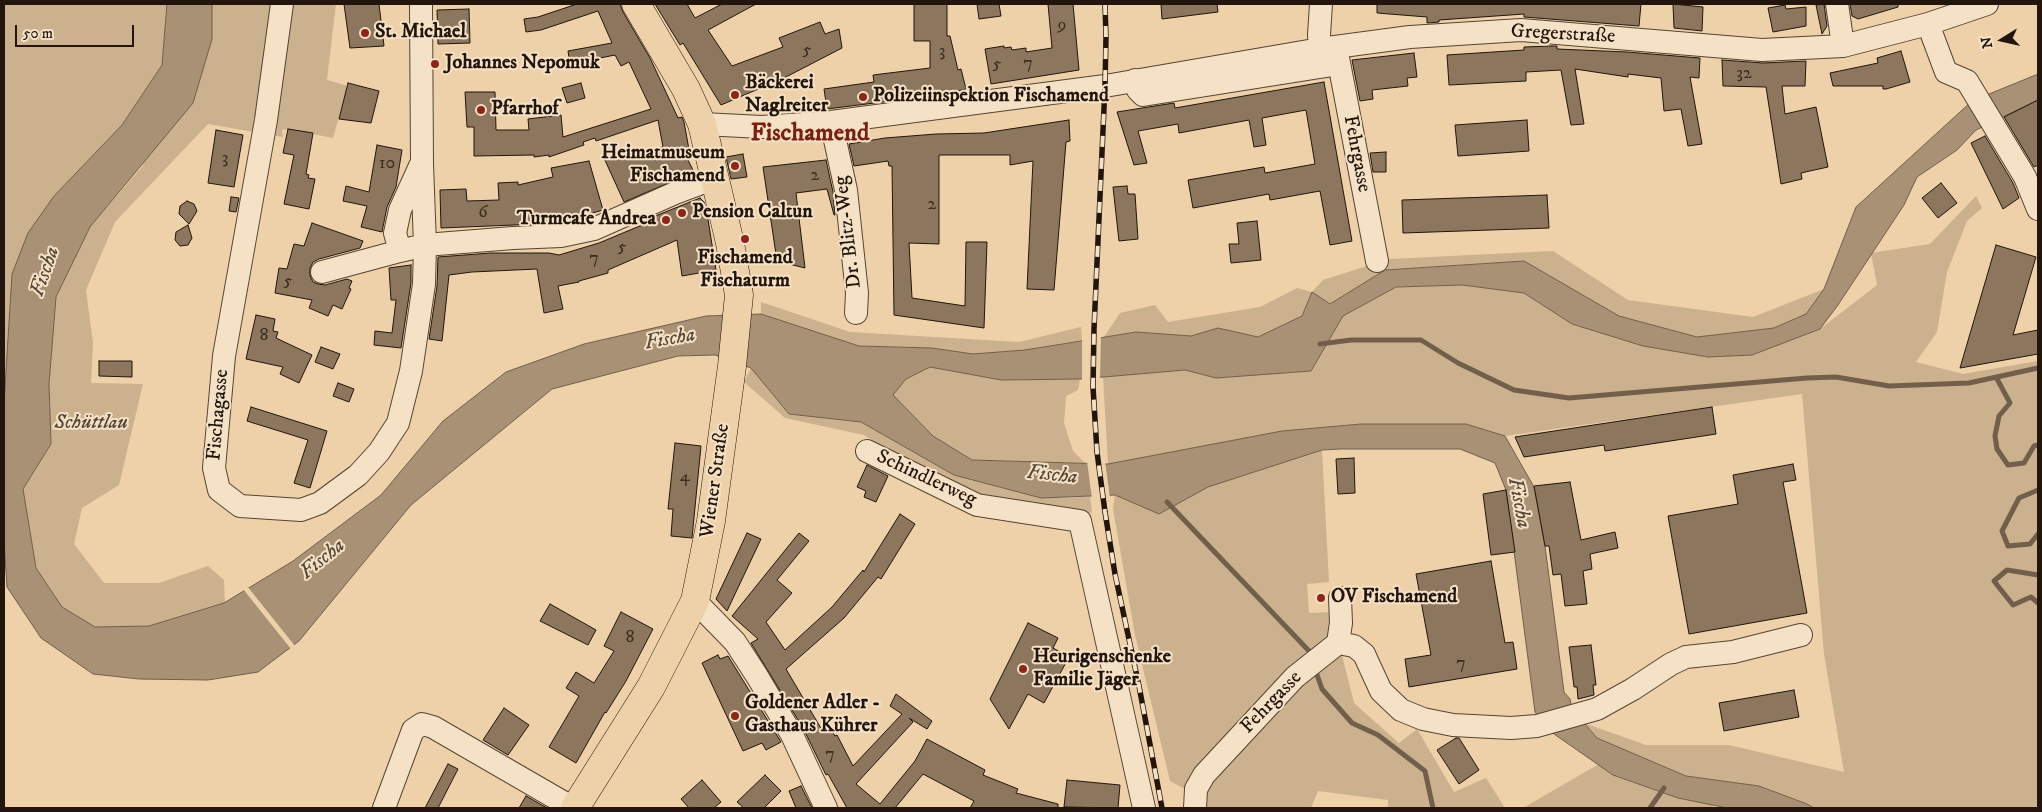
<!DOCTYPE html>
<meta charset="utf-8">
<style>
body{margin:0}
#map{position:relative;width:2042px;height:812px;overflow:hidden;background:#eed1a8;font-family:"IM FELL DW Pica",serif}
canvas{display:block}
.frame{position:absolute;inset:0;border:5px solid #21150e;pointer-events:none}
.north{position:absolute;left:1977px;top:15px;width:50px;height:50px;-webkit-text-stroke:4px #f4e1c6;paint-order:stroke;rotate:260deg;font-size:14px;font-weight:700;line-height:20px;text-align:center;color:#21150e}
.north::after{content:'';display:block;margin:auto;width:18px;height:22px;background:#21150e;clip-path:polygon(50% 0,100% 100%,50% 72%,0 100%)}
.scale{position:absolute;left:15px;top:25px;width:119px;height:22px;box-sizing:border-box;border:2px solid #21150e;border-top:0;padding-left:6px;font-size:15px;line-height:18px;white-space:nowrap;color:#21150e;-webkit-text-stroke:4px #f4e1c6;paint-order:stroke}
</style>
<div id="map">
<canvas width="2042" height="812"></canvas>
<div class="frame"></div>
<div class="north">N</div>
<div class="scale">50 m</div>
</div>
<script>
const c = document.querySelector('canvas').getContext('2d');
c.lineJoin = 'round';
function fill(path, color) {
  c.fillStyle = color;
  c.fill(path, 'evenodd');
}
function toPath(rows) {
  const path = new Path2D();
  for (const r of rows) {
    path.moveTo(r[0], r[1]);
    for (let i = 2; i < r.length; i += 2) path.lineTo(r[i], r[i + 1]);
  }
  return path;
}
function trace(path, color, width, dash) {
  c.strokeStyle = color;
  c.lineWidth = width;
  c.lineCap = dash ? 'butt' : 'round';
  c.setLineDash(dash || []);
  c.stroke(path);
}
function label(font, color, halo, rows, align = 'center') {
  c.font = font + ' "IM FELL DW Pica",serif';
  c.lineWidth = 4;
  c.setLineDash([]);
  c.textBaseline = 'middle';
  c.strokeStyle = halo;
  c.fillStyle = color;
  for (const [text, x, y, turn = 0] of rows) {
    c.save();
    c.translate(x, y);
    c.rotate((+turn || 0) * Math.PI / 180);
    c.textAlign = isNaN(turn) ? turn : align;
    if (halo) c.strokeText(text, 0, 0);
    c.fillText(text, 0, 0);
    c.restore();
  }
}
fill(toPath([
 [4,4,167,4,168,10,162,65,122,125,54,196,4,404],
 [212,4,336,4,327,80,348,86,333,138,287,129,282,130,283,137,208,124,115,222,86,290,93,343,91,383,143,384,119,485,82,508,74,544,104,583,159,583,208,566,224,580,225,603,149,626,95,627,62,607,36,568,23,489,51,444,49,384,56,297,90,227,141,168,212,39],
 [1976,196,1982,208,1967,221,1947,272,1937,332,1916,362,1963,374,2038,361,2038,808,1814,808,1807,804,1759,786,1686,776,1597,738,1587,724,1646,745,1729,745,1844,772,1824,654,1802,394,1505,436,1466,424,1361,424,1282,431,1108,464,1103,377,1185,370,1216,378,1311,371,1343,316,1396,287,1462,285,1524,293,1572,324,1643,346,1708,357,1752,355,1820,329,1877,285,1871,253,1930,244],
 [1553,251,1628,300,1753,317,1824,289,1806,314,1774,328,1697,337,1619,316,1523,261,1385,270,1330,304,1312,293,1302,316,1258,337,1218,328,1191,336,1136,332,1104,337,1120,313,1155,305,1168,322,1260,307,1297,288,1312,292,1323,280,1389,259],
 [761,302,850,332,1019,342,1081,327,1082,340,1025,350,973,354,932,348,859,346,761,314],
 [930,367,1001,380,1080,379,1078,390,1066,396,1064,423,1073,451,1085,463,972,460,933,436,893,395,906,379],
 [751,368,789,414,861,422,954,475,1041,498,1090,497,1092,512,1083,516,979,501,941,483,864,435,785,418,744,382],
 [1322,450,1329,582,1307,584,1309,613,1331,612,1354,703,1399,743,1417,729,1454,792,1486,778,1505,808,1388,808,1388,800,1318,791,1311,808,1200,808,1198,796,1170,781,1135,635,1113,509,1115,495,1159,514,1208,487],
 [1599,764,1613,775,1678,798,1714,805,1712,808,1523,808]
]), '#cbb18e');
const water = toPath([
 [167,4,212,4,212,39,193,103,90,227,56,297,49,384,51,444,23,489,36,568,62,607,95,627,149,626,224,603,293,561,381,495,443,421,506,372,584,344,706,316,761,314,859,346,932,348,973,354,1025,350,1136,332,1191,336,1218,328,1258,337,1302,316,1312,292,1330,304,1385,270,1524,261,1619,316,1697,337,1774,328,1806,314,1824,289,1856,207,1972,101,2038,74,2038,100,1976,130,1957,150,1917,177,1904,205,1838,305,1820,329,1752,355,1708,357,1643,346,1572,324,1524,293,1462,285,1396,287,1343,316,1311,371,1216,378,1185,370,1080,379,1001,380,930,367,906,379,893,395,933,436,972,460,1108,464,1282,431,1361,424,1466,424,1505,436,1534,487,1545,546,1564,692,1570,699,1572,708,1597,738,1686,776,1759,786,1807,804,1814,808,1727,808,1678,798,1613,775,1554,734,1535,712,1506,490,1495,463,1460,449,1340,449,1322,450,1208,487,1159,514,1115,495,1041,498,954,475,861,422,789,414,751,368,715,355,678,356,552,389,411,505,299,641,258,672,208,680,139,679,93,674,41,638,7,587,4,541,4,404,12,274,28,233,54,196,122,125,162,65,167,4]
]);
fill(water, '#a89174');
trace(water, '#725f4b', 1);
fill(toPath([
 [1101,335,1100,379,1082,381,1082,337],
 [1087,461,1105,461,1110,498,1092,499],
 [247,586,295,646,291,649,243,589]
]), '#eed1a8');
trace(toPath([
 [1320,344,1351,340,1421,340,1458,363,1514,390,1569,398,1807,378,1836,377,1889,386,1969,383,2038,368],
 [1996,377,2010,403,1999,416,1995,436,1997,449,2008,465,2024,463,2034,446,2038,445],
 [2038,490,2019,498,2002,531,2008,546,2030,544,2038,534],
 [1167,502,1310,652,1311,657],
 [2038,575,2007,570,1994,581,2013,605,2031,597,2038,603],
 [1315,669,1322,689,1352,723,1378,735,1425,771,1433,808],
 [1650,808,1664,788]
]), '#725f4b', 5);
const building = toPath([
 [344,4,379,4,384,46,350,48,344,4],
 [577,4,620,4,623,12,650,58,678,118,682,117,684,122,690,155,686,156,694,172,624,202,604,158,663,147,658,120,596,141,595,138,583,142,584,145,549,157,549,155,534,157,534,155,474,156,474,127,467,127,465,92,495,92,496,130,529,130,528,119,561,115,563,137,651,109,629,62,621,66,615,55,570,64,568,51,612,43,598,11,541,30,526,32,524,19,538,17,577,4],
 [655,4,687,4,695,18,722,4,756,4,708,30,732,66,783,47,779,38,820,22,825,34,839,29,842,48,784,78,721,105,683,43,680,45,655,4],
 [914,4,947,4,947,36,950,36,958,70,961,69,966,89,946,94,827,109,824,89,874,82,873,75,930,68,930,41,914,41,914,4],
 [977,4,999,4,1001,16,979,19,977,4],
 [1048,4,1073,4,1079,70,991,84,985,49,1004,46,1004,48,1011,47,1012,50,1026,48,1026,52,1052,48,1048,4],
 [1161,4,1217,4,1218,12,1162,19,1161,4],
 [1377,4,1641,4,1639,26,1524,17,1524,14,1439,20,1439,22,1427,23,1427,17,1377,13,1377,4],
 [1673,4,1703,7,1702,31,1674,28,1673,4],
 [1824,4,1827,26,1822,34,1816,5,1824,4],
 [1850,4,1898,4,1898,7,1858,19,1852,16,1850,4],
 [1785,5,1786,9,1806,7,1806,26,1773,32,1768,8,1785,5],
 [469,9,470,43,438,44,437,10,469,9],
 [1552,46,1557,46,1557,49,1627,52,1700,58,1699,78,1690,77,1702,144,1688,146,1681,109,1664,111,1661,78,1628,74,1628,77,1575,69,1584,124,1571,125,1561,70,1526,72,1526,81,1449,85,1447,55,1524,50,1524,47,1552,46],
 [1901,51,1910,82,1886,89,1883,89,1883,86,1833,86,1830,73,1878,63,1877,58,1901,51],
 [1414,53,1417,77,1407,78,1408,86,1372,90,1373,99,1360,101,1352,60,1414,53],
 [1722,60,1763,63,1806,61,1805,86,1782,86,1785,114,1816,107,1828,167,1801,173,1802,179,1781,184,1766,87,1723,86,1722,60],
 [1324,82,1352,241,1330,245,1320,191,1270,200,1269,194,1193,208,1188,180,1264,167,1265,173,1315,164,1306,110,1262,118,1266,145,1254,147,1249,120,1179,133,1178,124,1138,131,1147,163,1134,165,1117,112,1174,103,1175,108,1324,82],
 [348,83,379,91,371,123,339,119,348,83],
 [581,83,585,98,567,103,562,88,581,83],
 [2038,100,2038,165,2034,167,2004,117,2038,100],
 [1069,120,1070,141,1066,142,1054,290,1027,289,1033,161,1010,165,1010,155,939,155,939,244,909,243,912,298,965,306,966,242,987,242,984,328,894,315,892,166,889,166,888,161,854,166,849,144,885,138,936,134,984,133,1069,120],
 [1527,120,1529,151,1458,156,1455,125,1527,120],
 [288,129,313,133,306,174,309,175,308,178,315,179,309,209,284,204,294,155,283,153,288,129],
 [216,130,243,135,234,187,208,183,216,130],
 [1985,136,2013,183,2019,198,2003,209,1971,143,1985,136],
 [377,145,402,150,396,187,387,207,382,232,361,227,367,206,343,201,346,186,369,192,377,145],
 [1386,152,1386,172,1373,172,1370,153,1386,152],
 [743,154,747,177,731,179,726,157,743,154],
 [826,160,833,192,835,215,834,215,827,189,796,193,805,268,777,261,763,167,826,160],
 [589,161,603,210,558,223,557,219,538,224,441,228,440,190,466,189,467,201,499,200,498,183,518,182,518,185,553,177,551,168,589,161],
 [1941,183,1957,203,1938,218,1922,198,1941,183],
 [1127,186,1128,194,1135,194,1138,239,1119,241,1113,187,1127,186],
 [1547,195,1549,228,1403,233,1402,200,1547,195],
 [231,197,239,198,236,212,229,211,231,197],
 [700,198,704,202,707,213,716,270,682,276,677,240,608,270,608,273,579,281,579,282,558,286,563,309,544,313,537,269,472,272,449,275,442,341,429,339,437,286,438,257,491,253,549,253,559,255,599,243,654,220,653,217,700,198],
 [187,201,194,204,197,211,189,224,179,214,180,206,187,201],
 [1257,221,1261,260,1231,263,1229,244,1239,244,1237,223,1257,221],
 [312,223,363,241,360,248,319,259,313,262,310,268,310,276,313,282,318,284,325,285,347,279,352,281,349,288,351,289,342,309,333,305,328,316,309,308,312,300,275,293,279,268,287,269,294,244,304,246,312,223],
 [188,225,192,238,188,245,180,246,175,240,176,232,188,225],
 [1996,245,2036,257,2013,335,2038,330,2038,354,1960,368,1996,245],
 [411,265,411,283,401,348,374,345,375,331,392,333,396,300,391,300,389,268,411,265],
 [256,315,275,319,273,331,278,332,276,338,312,355,299,383,280,374,283,367,246,359,256,315],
 [321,347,340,354,333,369,315,362,321,347],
 [99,361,132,361,132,377,99,376,99,361],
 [338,383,354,389,349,402,333,396,338,383],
 [251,407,327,431,310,488,294,483,308,440,247,421,251,407],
 [1712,407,1716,434,1605,451,1604,445,1524,457,1515,437,1712,407],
 [675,443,701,446,692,538,671,536,673,509,668,509,675,443],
 [1354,458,1355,493,1338,494,1336,459,1354,458],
 [1793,464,1796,480,1783,482,1807,613,1689,634,1668,516,1738,504,1733,475,1793,464],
 [867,465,888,476,876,502,864,497,866,491,857,487,867,465],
 [1570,482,1581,540,1615,532,1618,548,1590,554,1592,569,1583,571,1587,604,1565,606,1561,574,1553,575,1549,546,1545,546,1534,486,1570,482],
 [1506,490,1515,552,1491,555,1483,494,1506,490],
 [900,514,915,524,881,579,878,577,844,618,786,669,822,730,829,726,835,736,837,735,853,766,902,714,890,706,896,694,932,721,927,729,909,718,913,722,856,784,880,804,915,761,927,739,985,770,983,775,1018,789,1016,793,1058,804,1058,808,970,808,974,801,923,774,895,808,847,808,828,774,826,775,803,728,751,643,758,639,732,616,799,533,809,541,777,580,792,593,766,622,785,650,832,607,863,570,864,572,900,514],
 [747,533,761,539,727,611,716,599,747,533],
 [1491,561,1505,643,1513,642,1517,669,1409,687,1405,659,1431,655,1416,574,1491,561],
 [550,604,596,630,588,645,540,621,550,604],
 [621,612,653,629,626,681,606,713,605,712,576,763,549,747,579,696,566,688,576,672,594,683,614,651,604,646,621,612],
 [1028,623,1058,638,1053,648,1069,657,1044,703,1028,694,1009,729,990,699,1028,623],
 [1591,645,1596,685,1593,685,1594,695,1578,699,1577,687,1574,687,1569,647,1591,645],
 [718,655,720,659,728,656,781,742,766,750,762,743,743,751,702,663,718,655],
 [1794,690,1799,717,1724,731,1719,703,1794,690],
 [504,708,529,725,508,755,483,740,504,708],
 [1456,738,1459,738,1479,770,1459,784,1437,750,1456,738],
 [448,764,458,769,438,808,425,808,448,764],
 [765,775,781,791,764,808,744,808,737,802,765,775],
 [702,780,721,802,714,808,689,808,681,799,702,780],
 [1067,780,1120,785,1118,808,1064,807,1067,780],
 [801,786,812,808,796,808,789,791,801,786],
 [526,796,547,808,519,808,526,796]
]);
fill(building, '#8c775e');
trace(building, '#21150e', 1);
const minor = toPath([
 [282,4,266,120,224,356,214,468,219,490,240,506,301,510,320,503,358,475,379,452,398,423,411,371,424,284,425,245,422,164,421,4],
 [1837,4,1843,46],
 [1928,24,1946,72,1967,81,2025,177,2038,209],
 [1336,47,1377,261],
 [1320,49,1319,35,1321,4],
 [1135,80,1138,90,1143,95,1339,64],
 [831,122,846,190,857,293,856,313],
 [702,124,762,127,831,122,1105,86,1320,49,1410,37,1521,30,1762,50,1843,46,1928,24,1987,4],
 [420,166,400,210,395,233,400,251,425,245,513,238,561,236,594,229,675,193,715,178],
 [322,272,400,251],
 [867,451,977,505,1080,521,1144,808],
 [695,601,735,642,757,676,792,735,826,808],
 [1338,643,1354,646,1364,654,1381,691,1401,710,1423,719,1453,725,1511,728,1537,726,1597,709,1633,689,1671,664,1686,657,1733,652,1801,635],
 [384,808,413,730,422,724,433,727,573,808],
 [1195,808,1196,789,1204,775,1295,677,1338,643,1341,623,1340,598]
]);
const major = toPath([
 [575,808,651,687,695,601,711,521,732,366,739,295,730,243,702,124,686,89,636,4]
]);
trace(minor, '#544434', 24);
trace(major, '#21150e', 29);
trace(minor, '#f4e1c6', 22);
trace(major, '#eed1a8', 28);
const rail = toPath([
 [1105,4,1106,37,1105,86,1094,329,1093,387,1097,452,1105,512,1115,574,1139,686,1162,808]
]);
trace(rail, '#21150e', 5.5);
trace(rail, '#f4e1c6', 4, [11]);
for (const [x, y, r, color] of [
 [365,33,5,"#8f2418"],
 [435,64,5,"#8f2418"],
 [735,95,5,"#8f2418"],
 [863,97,5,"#8f2418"],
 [481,110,5,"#8f2418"],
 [735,166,5,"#8f2418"],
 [682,213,5,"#8f2418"],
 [666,220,5,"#8f2418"],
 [745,239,5,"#8f2418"],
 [1321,598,5,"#8f2418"],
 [1023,669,5,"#8f2418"],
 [735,716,5,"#8f2418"]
]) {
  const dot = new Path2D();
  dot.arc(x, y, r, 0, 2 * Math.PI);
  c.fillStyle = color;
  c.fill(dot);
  trace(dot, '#f4e1c6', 2);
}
label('18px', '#3c2e22', null, [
 ["9",1062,26],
 ["5",807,51],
 ["3",942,52],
 ["7",1028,64],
 ["5",997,65],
 ["32",1744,74],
 ["3",225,159],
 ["10",387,164],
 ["2",815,176],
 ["2",932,205],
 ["6",483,213],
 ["5",622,248],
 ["7",594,259],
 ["5",288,282],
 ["8",264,336],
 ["4",685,477],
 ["8",630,638],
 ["7",1461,664],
 ["7",830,755]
]);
label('bold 20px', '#21150e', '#f4e1c6', [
 ["St. Michael",375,33],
 ["Johannes Nepomuk",445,64],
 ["Bäckerei",745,84],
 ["Naglreiter",745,107],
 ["Polizeiinspektion Fischamend",873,97],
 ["Pfarrhof",491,110],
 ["Heimatmuseum",725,154,"right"],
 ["Fischamend",725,177,"right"],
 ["Pension Caltun",692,213],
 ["Turmcafe Andrea",656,220,"right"],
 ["Fischamend",745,259,"center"],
 ["Fischaturm",745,282,"center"],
 ["OV Fischamend",1331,598],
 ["Heurigenschenke",1033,658],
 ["Familie Jäger",1033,681],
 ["Goldener Adler -",745,704],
 ["Gasthaus Kührer",745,727]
], 'left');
label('20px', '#21150e', '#f4e1c6', [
 ["Gregerstraße",1563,35,3],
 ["Fehrgasse",1356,154,79],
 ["Dr. Blitz-Weg",849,232,-97],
 ["Fischagasse",219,415,-85],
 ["Schindlerweg",926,479,25],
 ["Wiener Straße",716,481,-82],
 ["Fehrgasse",1272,703,-46]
]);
label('italic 20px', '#544434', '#f4e1c6', [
 ["Schüttlau",91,424]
]);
label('italic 21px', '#574737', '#f4e1c6', [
 ["Fischa",46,272,-71],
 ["Fischa",670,340,-10],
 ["Fischa",1052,476,6],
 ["Fischa",1518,503,79],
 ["Fischa",323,560,-39]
]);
label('bold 25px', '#7a1f14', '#f4e1c6', [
 ["Fischamend",810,135]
]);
</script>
